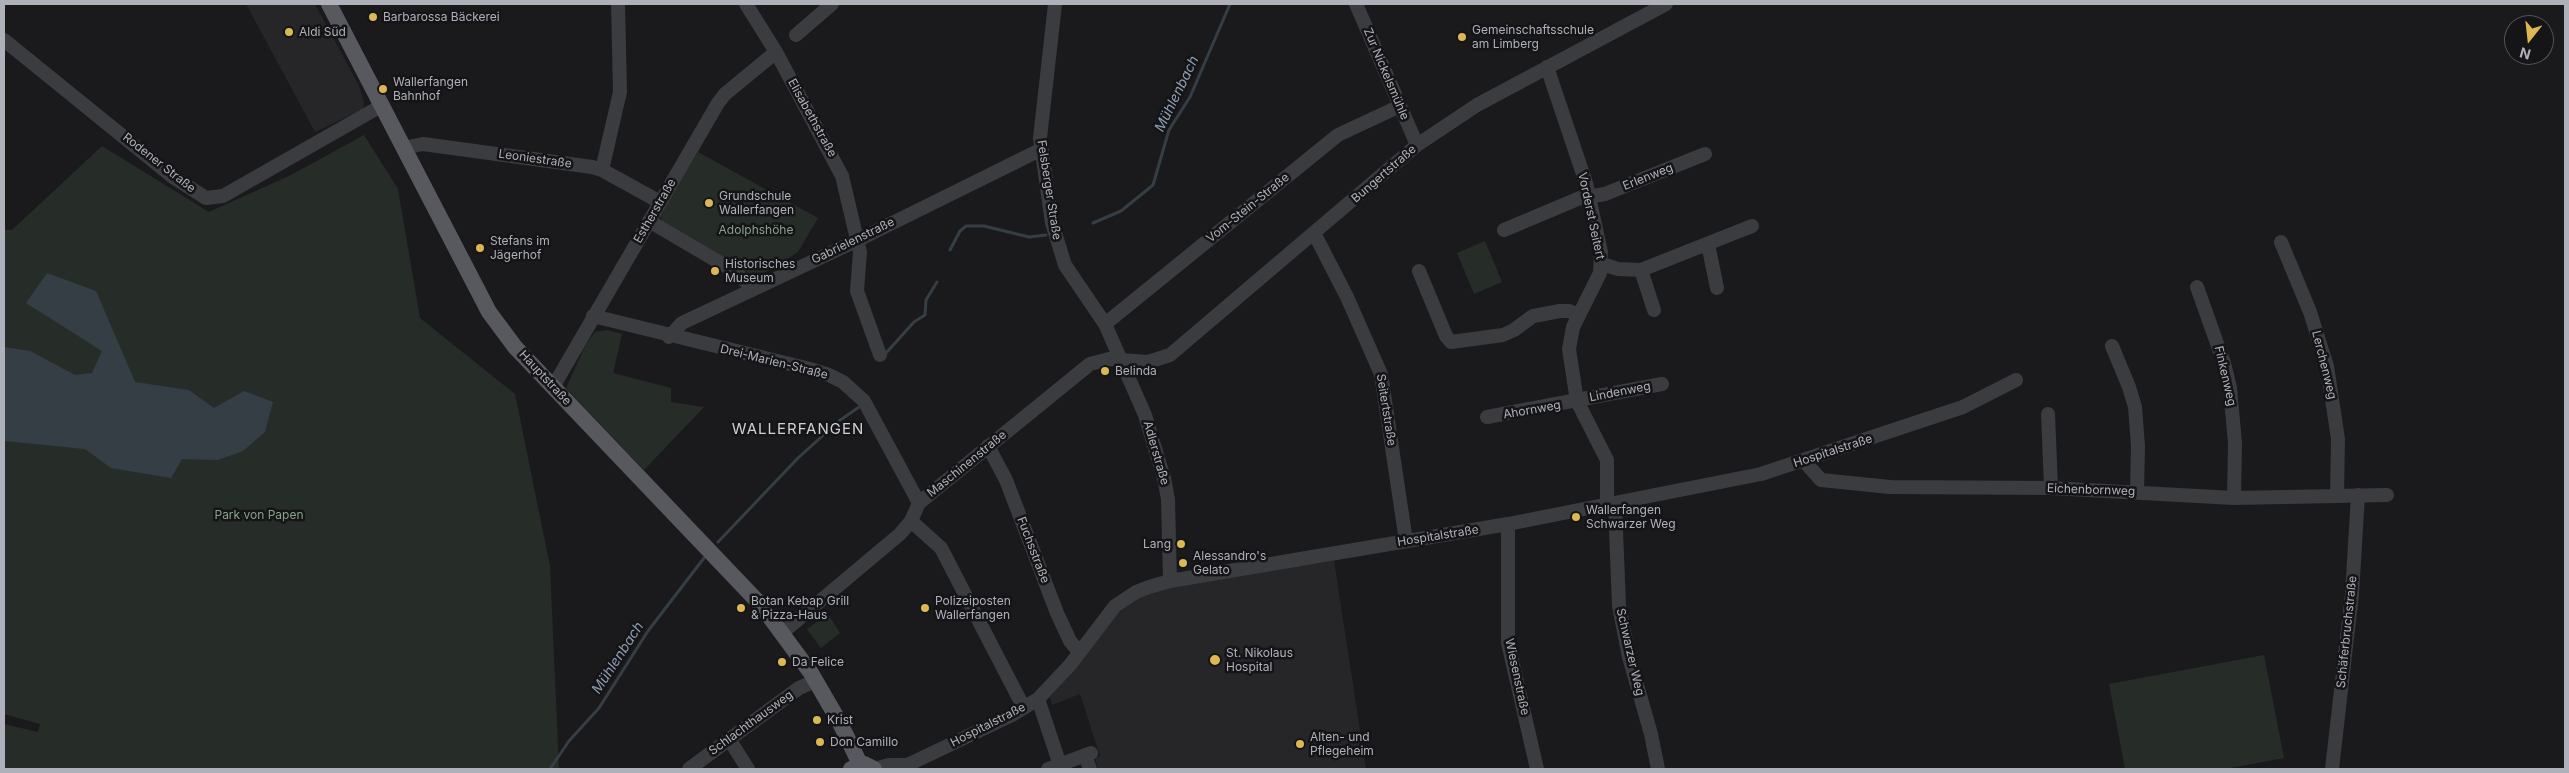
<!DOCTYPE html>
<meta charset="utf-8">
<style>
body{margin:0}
#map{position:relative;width:2569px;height:773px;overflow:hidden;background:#1a1a1c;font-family:Inter,sans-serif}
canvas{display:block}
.frame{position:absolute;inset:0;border:5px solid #aeb1ba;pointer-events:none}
.north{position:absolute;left:2504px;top:15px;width:50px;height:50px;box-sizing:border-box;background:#151517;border:1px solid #525358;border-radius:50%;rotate:196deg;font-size:14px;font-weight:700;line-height:20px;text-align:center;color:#aeb1ba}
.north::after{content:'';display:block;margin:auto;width:18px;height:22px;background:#dcb752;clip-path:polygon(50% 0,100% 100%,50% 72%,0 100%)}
</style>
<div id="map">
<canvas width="2569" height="773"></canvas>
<div class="frame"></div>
<div class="north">N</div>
</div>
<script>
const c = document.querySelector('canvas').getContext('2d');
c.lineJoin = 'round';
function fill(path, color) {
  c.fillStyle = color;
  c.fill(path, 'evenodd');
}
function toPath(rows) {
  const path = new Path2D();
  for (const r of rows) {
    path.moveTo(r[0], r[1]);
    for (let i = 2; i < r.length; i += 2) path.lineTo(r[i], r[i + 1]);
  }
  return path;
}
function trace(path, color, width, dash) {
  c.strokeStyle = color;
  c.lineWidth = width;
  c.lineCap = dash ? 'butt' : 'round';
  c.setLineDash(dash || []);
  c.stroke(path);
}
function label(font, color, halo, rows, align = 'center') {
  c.font = font + ' Inter,sans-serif';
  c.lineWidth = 5;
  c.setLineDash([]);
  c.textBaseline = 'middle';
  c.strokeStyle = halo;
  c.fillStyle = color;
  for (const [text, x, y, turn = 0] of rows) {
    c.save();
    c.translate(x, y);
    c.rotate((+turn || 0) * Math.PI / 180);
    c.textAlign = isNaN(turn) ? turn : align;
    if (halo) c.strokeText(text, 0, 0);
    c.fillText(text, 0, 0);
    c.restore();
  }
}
fill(toPath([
 [246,4,315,4,359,86,364,102,363,109,315,132],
 [1334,561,1366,769,1098,769,1095,758,1100,756,1080,694,1052,705,1050,697,1069,676,1113,617,1136,599,1171,584]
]), '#262629');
fill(toPath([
 [364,135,398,189,420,318,515,394,550,566,559,769,4,769,4,724,38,732,40,724,4,714,4,230,12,230,102,146,209,212,291,175],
 [698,152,818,218,798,252,753,280,748,273,663,224,660,215],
 [1485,241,1502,282,1474,294,1457,253],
 [608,330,622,334,613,373,671,388,671,402,704,407,644,470,566,388,586,344,595,332],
 [828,614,840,633,821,648,807,629],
 [2264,655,2284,758,2225,769,2125,769,2109,684]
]), '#262d28');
fill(toPath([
 [47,273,96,291,135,382,189,390,214,408,244,391,273,402,265,432,243,451,218,460,182,459,171,478,111,468,85,449,4,441,4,347,30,351,75,375,92,373,102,351,26,303]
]), '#363e45');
trace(toPath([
 [1093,223,1121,211,1153,185,1169,130,1190,97,1230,4],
 [950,250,960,231,966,226,984,226,1029,237,1046,235],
 [886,353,914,322,925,315,926,300,937,282],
 [718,542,798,458,839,421,859,407],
 [550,769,569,741,599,708,648,631,704,558]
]), '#363e45', 3);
trace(toPath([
 [746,4,776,52,842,176,860,252,857,291,880,355],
 [1055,4,1040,138,1052,223,1065,265,1105,324,1145,415,1164,478,1168,499,1170,581],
 [1356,4,1417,145],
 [796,35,832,4],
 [4,40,173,177,206,198,223,196,381,106],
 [1547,67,1586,183,1601,252,1600,273,1573,327,1569,349,1577,401,1607,460,1607,505],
 [403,148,423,144,592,167,602,170,660,202],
 [602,170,620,92,618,4],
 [649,221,734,271,753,288],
 [1504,230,1580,198,1605,194,1705,154],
 [1314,233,1347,297,1381,374,1406,541],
 [2281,242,2310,312,2327,366,2338,439,2337,495],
 [1708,244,1717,288],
 [1602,264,1618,269,1641,270,1752,226],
 [1641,270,1654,310],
 [1419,271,1446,336,1451,342,1503,335,1514,330,1533,316,1560,311,1569,311,1578,315],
 [2197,287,2224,363,2230,388,2235,443,2234,498],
 [593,316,810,369,829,375,843,382,864,401,919,503],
 [1105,324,1338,135,1400,106],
 [669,337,682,323,858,240,1040,150],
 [2112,346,2129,387,2135,407,2138,446,2137,492],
 [553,387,718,103,725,94,776,52],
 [2048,414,2051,488],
 [1487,417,1662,384],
 [988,446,1006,480,1057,613,1070,641,1079,652],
 [1804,461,1821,480,1890,487,2051,488,2234,498,2387,495],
 [1615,504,1619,606,1629,657,1651,734,1658,769],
 [911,521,941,548,1024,708],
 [1508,524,1508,643,1537,769],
 [782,633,900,534,911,521,919,503,1090,364,1109,359,1148,362,1170,355,1417,145,1477,105,1666,4],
 [1038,699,1060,765],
 [729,739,748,769],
 [1085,755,1090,769],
 [689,769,799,688,815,681],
 [874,769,889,765,906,765],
 [899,769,1012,715,1038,699,1070,665,1115,606,1136,592,1149,587,1170,581,1508,524,1761,474,1963,407,2016,380],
 [1048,769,1091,753],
 [2332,769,2352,594,2358,495]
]), '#3b3c40', 14);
trace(toPath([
 [329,4,489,312,515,347,761,605,811,673,840,723,860,764],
 [851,769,864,764,874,769]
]), '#58595f', 16);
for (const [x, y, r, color] of [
 [373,17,5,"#dcb752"],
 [289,32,5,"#dcb752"],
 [1462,37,5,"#dcb752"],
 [383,89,5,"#dcb752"],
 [709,203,5,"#dcb752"],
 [480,248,5,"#dcb752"],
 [715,271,5,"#dcb752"],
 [1105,371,5,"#dcb752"],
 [1576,517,5,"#dcb752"],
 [1181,544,5,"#dcb752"],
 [1183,563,5,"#dcb752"],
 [741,608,5,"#dcb752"],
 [925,608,5,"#dcb752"],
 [1215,660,6,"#dcb752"],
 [782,662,5,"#dcb752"],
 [817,720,5,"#dcb752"],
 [820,742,5,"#dcb752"],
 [1300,744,5,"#dcb752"]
]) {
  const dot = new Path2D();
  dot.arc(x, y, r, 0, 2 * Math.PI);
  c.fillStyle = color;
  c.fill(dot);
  trace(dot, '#151517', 2);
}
label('12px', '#aeb1ba', '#151517', [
 ["Barbarossa Bäckerei",383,17],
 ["Gemeinschaftsschule",1472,30],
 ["am Limberg",1472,44],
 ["Aldi Süd",299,32],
 ["Wallerfangen",393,82],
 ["Bahnhof",393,96],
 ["Grundschule",719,196],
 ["Wallerfangen",719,210],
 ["Stefans im",490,241],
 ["Jägerhof",490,255],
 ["Historisches",725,264],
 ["Museum",725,278],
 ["Belinda",1115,371],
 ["Wallerfangen",1586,510],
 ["Schwarzer Weg",1586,524],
 ["Lang",1171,544,"right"],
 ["Alessandro's",1193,556],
 ["Gelato",1193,570],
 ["Botan Kebap Grill",751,601],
 ["& Pizza-Haus",751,615],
 ["Polizeiposten",935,601],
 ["Wallerfangen",935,615],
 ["St. Nikolaus",1226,653],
 ["Hospital",1226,667],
 ["Da Felice",792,662],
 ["Krist",827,720],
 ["Alten- und",1310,737],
 ["Pflegeheim",1310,751],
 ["Don Camillo",830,742]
], 'left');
label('12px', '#aeb1ba', '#151517', [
 ["Zur Nickelsmühle",1386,74,67],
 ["Elisabethstraße",812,118,61],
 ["Leoniestraße",535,159,8],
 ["Rodener Straße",159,163,38],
 ["Bungertstraße",1384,174,-41],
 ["Erlenweg",1648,177,-22],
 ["Felsberger Straße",1049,190,81],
 ["Vom-Stein-Straße",1248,208,-39],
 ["Estherstraße",655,211,-60],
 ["Vorderst Seitert",1591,216,78],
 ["Gabrielenstraße",853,241,-26],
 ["Drei-Marien-Straße",774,362,14],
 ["Lerchenweg",2324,365,76],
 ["Finkenweg",2225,376,77],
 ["Hauptstraße",545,378,47],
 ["Lindenweg",1620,392,-11],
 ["Seitertstraße",1386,410,81],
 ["Ahornweg",1532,410,-10],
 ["Hospitalstraße",1833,451,-18],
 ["Adlerstraße",1156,453,74],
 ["Maschinenstraße",967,464,-39],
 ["Eichenbornweg",2091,490,2],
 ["Hospitalstraße",1438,536,-9],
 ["Fuchsstraße",1033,550,69],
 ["Schäferbruchstraße",2347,632,-84],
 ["Schwarzer Weg",1630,652,77],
 ["Wiesenstraße",1517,677,78],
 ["Schlachthausweg",751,723,-36],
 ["Hospitalstraße",988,725,-27]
]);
label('12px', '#88a28b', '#151517', [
 ["Adolphshöhe",756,230],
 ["Park von Papen",259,515]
]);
label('italic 14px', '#8a9cb0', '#151517', [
 ["Mühlenbach",1177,94,-64],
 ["Mühlenbach",618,658,-57]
]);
c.letterSpacing = '1px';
label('15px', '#cfd0d6', '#151517', [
 ["WALLERFANGEN",798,429]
]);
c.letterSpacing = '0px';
</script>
